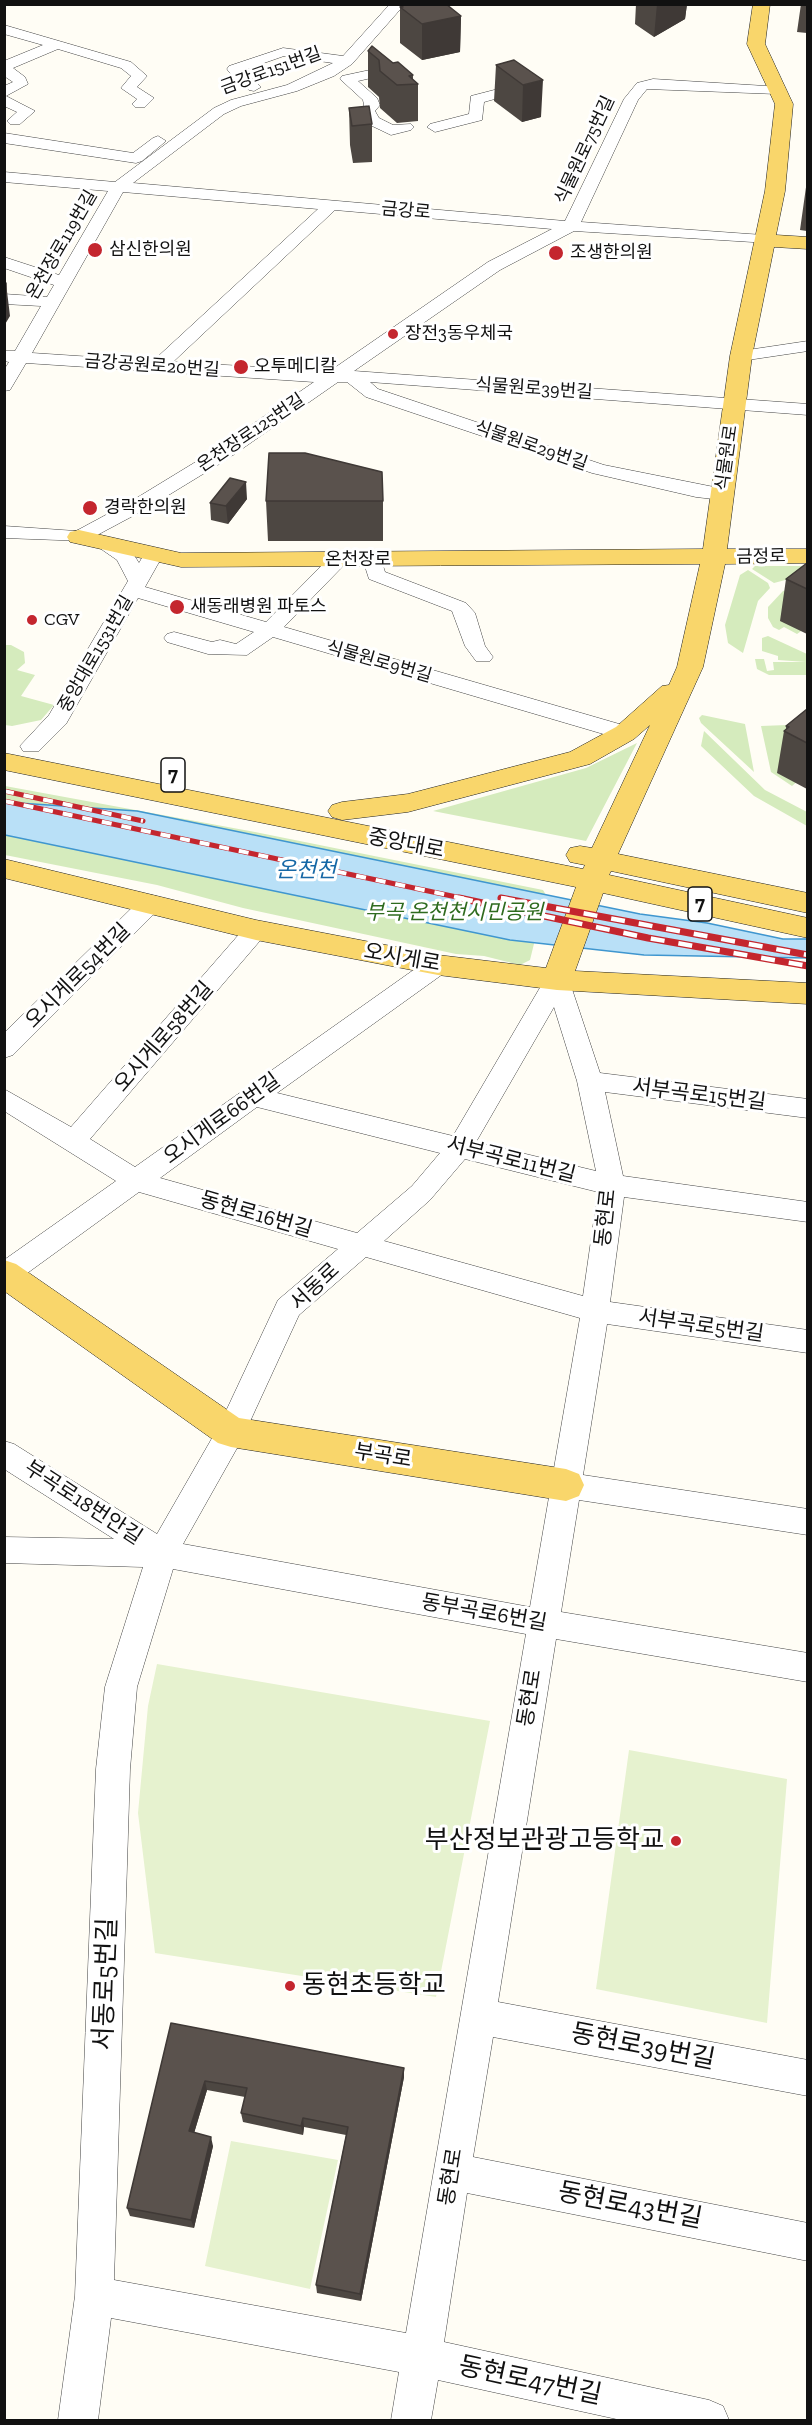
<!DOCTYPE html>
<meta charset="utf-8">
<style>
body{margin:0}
#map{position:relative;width:812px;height:2425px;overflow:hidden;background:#fffdf5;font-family:"Zilla Slab",serif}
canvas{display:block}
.frame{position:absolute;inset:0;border:6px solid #111;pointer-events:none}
</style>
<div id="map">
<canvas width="812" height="2425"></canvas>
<div class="frame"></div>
</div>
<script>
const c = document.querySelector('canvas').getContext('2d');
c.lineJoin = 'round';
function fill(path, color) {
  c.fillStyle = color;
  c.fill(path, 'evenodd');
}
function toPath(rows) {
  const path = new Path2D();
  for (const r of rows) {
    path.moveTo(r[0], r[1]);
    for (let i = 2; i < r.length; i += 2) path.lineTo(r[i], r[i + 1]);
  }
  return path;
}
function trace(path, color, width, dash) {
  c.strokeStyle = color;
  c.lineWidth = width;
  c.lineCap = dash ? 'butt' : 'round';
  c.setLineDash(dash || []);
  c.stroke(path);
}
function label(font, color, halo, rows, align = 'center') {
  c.font = font + ' "Zilla Slab","Noto Sans KR",serif';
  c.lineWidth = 6;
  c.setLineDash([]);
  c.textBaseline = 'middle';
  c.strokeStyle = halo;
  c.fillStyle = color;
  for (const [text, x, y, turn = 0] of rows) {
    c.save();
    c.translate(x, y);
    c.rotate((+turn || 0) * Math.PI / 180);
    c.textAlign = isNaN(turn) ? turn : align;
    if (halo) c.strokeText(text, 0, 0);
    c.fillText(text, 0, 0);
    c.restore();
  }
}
fill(toPath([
 [755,566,807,566,789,579,774,583,752,569],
 [748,570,768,583,770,588,758,601,743,653,728,643,725,625,740,575],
 [800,586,807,627,797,634,784,627,779,630,773,627,768,618,768,607,783,591],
 [768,636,807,654,807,675,769,675,757,669,755,659,764,659,767,671,774,670,773,662,806,662,778,660,778,656,762,651,762,638],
 [5,645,11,645,24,652,25,663,17,670,35,675,21,696,54,705,41,720,12,726,5,725],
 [702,715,745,724,754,772,701,723,699,718],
 [787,725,799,780,792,786,771,772,761,726],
 [704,731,765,790,807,812,807,826,754,796,701,746],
 [637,743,586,841,433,811,586,768],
 [5,786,255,832,543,890,546,895,530,960,520,965,484,956,456,954,243,908,157,885,5,855]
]), '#d5ebbd');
fill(toPath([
 [157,1664,490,1721,436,1997,155,1953,138,1813,148,1706],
 [629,1750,787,1779,767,2023,596,1989],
 [231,2141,338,2160,310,2289,205,2266]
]), '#e6f2cf');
const water = toPath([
 [4,802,137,811,640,914,707,923,783,939,807,939,807,958,644,955,510,940,5,835,4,802]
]);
fill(water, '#b9e0f7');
trace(water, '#3f96cf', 1.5);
const minor = toPath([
 [390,4,405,4,352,64,334,76,297,91,241,106,224,114,133,183,565,221,624,99,637,83,653,79,782,87,784,90,782,93,777,94,647,89,638,100,581,222,763,235,769,237,771,240,769,243,574,231,500,270,354,371,808,404,808,415,370,382,378,389,604,465,729,490,732,494,722,500,696,497,592,473,366,397,347,382,338,382,226,460,144,510,86,541,4,538,4,526,76,531,130,502,212,452,314,382,26,363,10,390,4,391,4,370,9,362,4,361,4,351,15,351,41,306,4,304,4,294,47,297,54,285,4,268,4,257,59,275,108,191,4,182,4,172,115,182,214,108,231,100,287,85,333,63,284,56,244,70,261,87,254,91,249,90,229,72,227,69,229,66,283,48,343,56,390,4],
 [123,192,318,209,153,361,32,353,123,192],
 [335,210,552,229,488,262,330,371,173,362,335,210],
 [4,25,131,62,147,76,137,87,154,98,145,107,135,107,132,104,137,99,121,88,131,76,121,68,58,49,13,68,25,77,28,84,6,96,35,111,20,124,10,124,7,121,17,112,4,106,4,86,13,82,4,76,4,61,43,45,4,34,4,25],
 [384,67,389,68,391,71,389,74,358,81,377,98,380,105,375,111,379,118,393,125,411,124,414,127,411,130,391,135,368,124,359,111,364,105,363,100,340,79,342,76,384,67],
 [529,81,534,82,536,85,534,88,484,102,482,120,435,132,427,127,430,124,469,114,471,96,529,81],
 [4,133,133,153,153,138,158,136,166,141,142,161,136,163,4,143,4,133],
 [808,341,808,351,741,361,732,356,741,351,808,341],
 [101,536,132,552,139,563,146,551,160,551,163,555,145,587,266,622,331,556,345,556,348,560,345,564,284,627,633,728,636,733,633,738,617,738,273,637,247,655,208,654,167,642,164,638,167,634,174,632,212,642,220,640,236,644,254,632,138,598,66,724,39,751,23,751,20,746,49,715,128,581,117,560,91,542,94,538,101,536],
 [373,554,380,556,385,572,466,603,475,613,485,646,493,657,490,661,476,661,465,646,452,611,369,579,363,560,366,556,373,554],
 [151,895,159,897,163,903,159,909,13,1055,4,1058,4,1033,143,897,151,895],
 [256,922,264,924,268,930,264,936,90,1139,135,1167,429,959,438,957,447,959,450,965,447,971,277,1093,453,1136,548,974,557,971,566,974,569,980,600,1073,808,1099,808,1118,605,1092,623,1176,808,1202,808,1222,624,1197,610,1302,808,1330,808,1353,607,1324,583,1475,808,1509,808,1535,579,1500,561,1612,808,1653,808,1682,556,1639,498,2002,808,2060,808,2096,493,2037,473,2157,808,2223,808,2261,467,2193,444,2342,709,2400,723,2406,729,2420,621,2420,438,2380,431,2420,391,2420,399,2372,111,2318,98,2420,58,2420,75,2296,96,1769,105,1687,143,1567,4,1563,4,1537,114,1539,4,1469,4,1441,14,1444,157,1534,219,1426,278,1300,338,1249,139,1192,15,1282,4,1285,4,1260,116,1181,4,1111,4,1089,71,1127,248,924,256,922],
 [554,1007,577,1081,596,1171,476,1142,554,1007],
 [257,1107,440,1153,412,1186,357,1233,160,1178,257,1107],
 [465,1159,598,1192,583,1296,384,1241,430,1200,465,1159],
 [366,1257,580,1318,530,1607,183,1544,241,1441,299,1315,366,1257],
 [173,1569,526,1634,406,2333,114,2280,130,1769,137,1687,173,1569]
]);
const major = toPath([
 [753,4,770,4,765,44,793,104,785,191,776,235,808,237,808,249,774,247,752,356,727,549,808,549,808,563,725,564,703,667,618,854,808,893,808,913,611,871,609,875,808,918,808,938,603,893,575,971,808,983,808,1004,557,990,438,975,256,940,4,878,4,859,256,920,438,955,546,968,576,887,4,770,4,753,583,869,585,865,570,862,566,855,570,848,580,846,592,848,650,725,634,739,590,764,408,812,342,820,332,817,328,811,332,805,342,802,408,794,570,752,616,727,662,686,669,685,677,667,700,564,181,567,70,542,67,537,70,532,79,530,181,553,703,549,730,356,765,191,775,104,747,44,753,4],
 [4,1260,16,1264,239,1418,566,1469,579,1474,584,1485,579,1496,566,1501,231,1447,218,1443,4,1291,4,1260]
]);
trace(minor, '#444', 1);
trace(major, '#222', 1);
fill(minor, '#fff');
fill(major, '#f9d66b');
const railFar1 = toPath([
 [4,791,143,821],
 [4,801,466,899],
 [501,898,508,899]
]);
const rail = toPath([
 [459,898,648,938,808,966],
 [501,898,808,955]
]);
trace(railFar1, '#c4262e', 5);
trace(rail, '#c4262e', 7);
trace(railFar1, '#fff', 4, [10]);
trace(rail, '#fff', 4.5, [14]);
fill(toPath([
 [400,4,461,16,460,52,422,60,400,43],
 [636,4,687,4,685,19,654,37,635,24],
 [801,4,807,4,807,33,797,32],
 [368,51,393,63,413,75,413,80,418,84,418,121,397,123,380,108,379,97,368,87],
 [514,60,541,117,522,122,494,101,496,65],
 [349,108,372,124,372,162,353,163,350,145],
 [807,180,807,231,800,230],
 [247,499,228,524,211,520,210,503],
 [266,501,383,501,383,541,268,541],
 [807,563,807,634,780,621,786,579],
 [807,709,807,789,777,773,784,731,786,729,786,726],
 [171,2023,404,2068,404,2077,361,2301,317,2293,316,2285,346,2135,304,2127,303,2135,243,2122,241,2113,245,2097,207,2090,194,2133,213,2146,194,2228,130,2216,127,2208]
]), '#4d4742');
fill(toPath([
 [657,4,687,4,685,19,654,37],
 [461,16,460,52,422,60,422,24],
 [543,80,541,117,522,122,523,85],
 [6,283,10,316,4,326,4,296],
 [246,482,247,499,228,524,226,506],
 [404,2068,404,2077,361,2301,360,2294],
 [205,2081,207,2090,192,2140,189,2131],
 [303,2118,304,2127,303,2135,301,2126],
 [211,2137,213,2146,194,2228,191,2220]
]), '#3f3936');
const building = toPath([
 [400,4,446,4,461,16,422,24,400,7,403,7,400,4],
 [372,46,393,63,398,62,413,75,409,76,418,84,397,85,380,71,379,60,368,51,372,46],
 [514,60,543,80,523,85,496,65,514,60],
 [369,106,372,124,352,126,349,108,369,106],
 [4,283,6,283,6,293,4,296,4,283],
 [269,453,305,453,382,472,383,501,266,501,269,453],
 [230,478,246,482,226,506,210,503,230,478],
 [807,563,807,589,786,579,807,563],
 [807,709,807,743,784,731,789,727,786,726,807,709],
 [171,2023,404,2068,360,2294,316,2285,348,2127,303,2118,301,2126,241,2113,247,2088,205,2081,189,2131,211,2137,191,2220,127,2208,171,2023]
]);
fill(building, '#5a524d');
trace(building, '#3f3936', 1.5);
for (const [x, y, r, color] of [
 [95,250,8,"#c4262e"],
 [556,253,8,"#c4262e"],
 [393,334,6,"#c4262e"],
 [241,367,8,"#c4262e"],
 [90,508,8,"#c4262e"],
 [177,607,8,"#c4262e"],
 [32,620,6,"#c4262e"],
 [676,1841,6,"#c4262e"],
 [290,1986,6,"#c4262e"]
]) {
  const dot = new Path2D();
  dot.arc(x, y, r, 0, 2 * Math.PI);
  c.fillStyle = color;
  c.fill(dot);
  trace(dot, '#fff', 2);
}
label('18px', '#111', '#fff', [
 ["금강로151번길",271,71,-20],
 ["식물원로75번길",585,150,-65],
 ["금강로",406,211,5],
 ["온천장로119번길",62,245,-60],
 ["금강공원로20번길",152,366,4],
 ["식물원로39번길",534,389,4],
 ["온천장로125번길",251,433,-34],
 ["식물원로29번길",531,446,19],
 ["식물원로",727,458,-82],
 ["금정로",761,557,-1],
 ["온천장로",358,560],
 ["중앙대로1531번길",96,654,-60],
 ["식물원로9번길",379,662,16]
]);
label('18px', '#111', '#fff', [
 ["삼신한의원",109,250],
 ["조생한의원",570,253],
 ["장전3동우체국",405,334],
 ["오투메디칼",254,367],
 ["경락한의원",104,508],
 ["새동래병원 파토스",190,607],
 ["CGV",44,620]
], 'left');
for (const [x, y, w] of [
 [173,775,24],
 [700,904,24]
]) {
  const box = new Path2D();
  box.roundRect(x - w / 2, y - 17, w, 34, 4.5);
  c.fillStyle = '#fff';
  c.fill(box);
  trace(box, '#111', 1.5);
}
label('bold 20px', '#111', null, [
 ["7",173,775],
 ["7",700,904]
]);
label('21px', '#111', '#fff', [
 ["중앙대로",406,844,11],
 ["오시게로",402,958,10],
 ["오시게로54번길",78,976,-45],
 ["오시게로58번길",164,1037,-49],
 ["서부곡로15번길",699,1095,7],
 ["오시게로66번길",222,1119,-36],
 ["서부곡로11번길",511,1160,14],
 ["동현로16번길",256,1215,16],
 ["동현로",606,1218,-84],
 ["서동로",315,1287,-43],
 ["서부곡로5번길",701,1326,8],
 ["부곡로",383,1456,9],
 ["부곡로18번안길",83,1503,33],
 ["동부곡로6번길",484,1613,10],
 ["동현로",530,1698,-81],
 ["동현로",451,2177,-81]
]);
label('italic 21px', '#2f6b1f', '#fff', [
 ["부곡 온천천시민공원",454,913]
]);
label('italic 22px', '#1768a6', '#fff', [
 ["온천천",306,871]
]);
label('26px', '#111', '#fff', [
 ["부산정보관광고등학교",664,1841],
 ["동현초등학교",302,1986,"left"]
], 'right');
label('26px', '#111', '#fff', [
 ["서동로5번길",106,1984,-88],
 ["동현로39번길",643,2047,11],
 ["동현로43번길",630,2206,11],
 ["동현로47번길",530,2381,12]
]);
</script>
